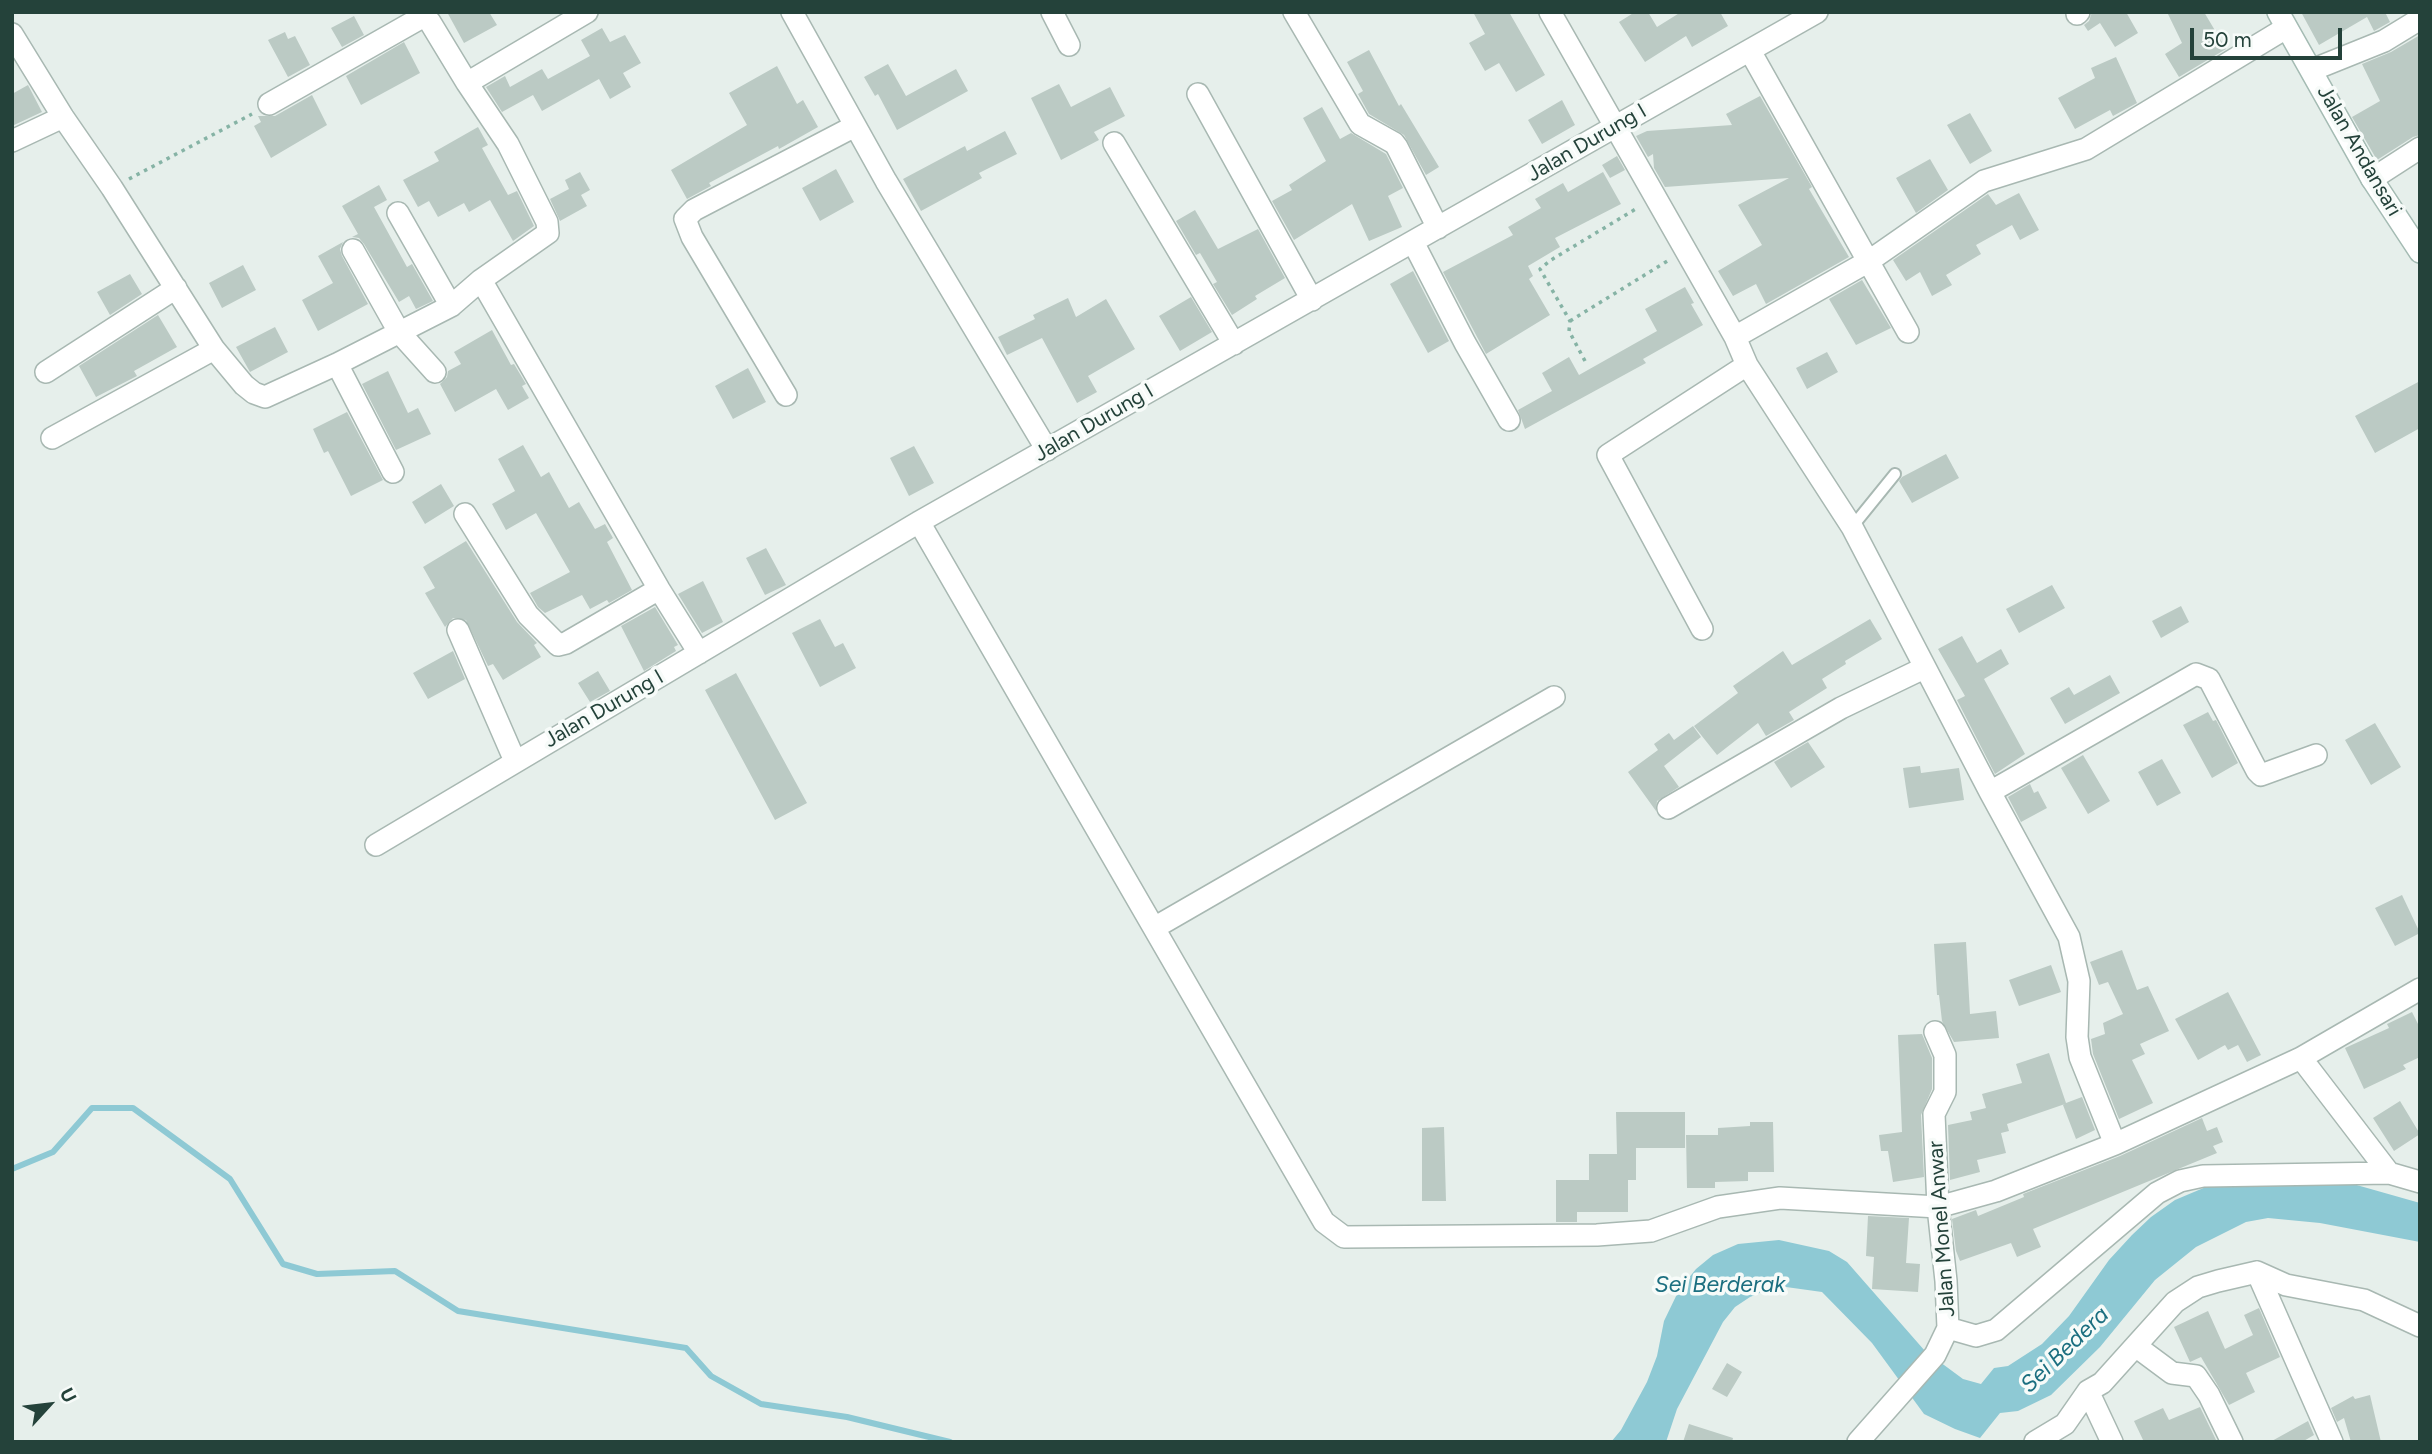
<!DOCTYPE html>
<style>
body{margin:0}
#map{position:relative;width:2432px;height:1454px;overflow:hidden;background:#e6efeb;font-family:Figtree,sans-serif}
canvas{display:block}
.frame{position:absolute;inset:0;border:14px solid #24423a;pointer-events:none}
.north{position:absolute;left:14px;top:1370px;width:70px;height:70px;-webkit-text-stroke:5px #f7fbf9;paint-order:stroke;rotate:63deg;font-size:19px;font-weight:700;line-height:28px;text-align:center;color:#24423a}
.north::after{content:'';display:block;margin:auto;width:24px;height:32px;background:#24423a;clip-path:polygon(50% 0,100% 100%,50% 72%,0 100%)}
.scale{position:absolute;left:2190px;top:28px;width:152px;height:32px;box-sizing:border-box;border:4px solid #24423a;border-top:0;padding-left:9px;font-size:21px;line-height:24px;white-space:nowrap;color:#24423a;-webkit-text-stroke:5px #f7fbf9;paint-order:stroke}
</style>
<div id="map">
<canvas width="2432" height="1454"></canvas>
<div class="frame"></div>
<div class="north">U</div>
<div class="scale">50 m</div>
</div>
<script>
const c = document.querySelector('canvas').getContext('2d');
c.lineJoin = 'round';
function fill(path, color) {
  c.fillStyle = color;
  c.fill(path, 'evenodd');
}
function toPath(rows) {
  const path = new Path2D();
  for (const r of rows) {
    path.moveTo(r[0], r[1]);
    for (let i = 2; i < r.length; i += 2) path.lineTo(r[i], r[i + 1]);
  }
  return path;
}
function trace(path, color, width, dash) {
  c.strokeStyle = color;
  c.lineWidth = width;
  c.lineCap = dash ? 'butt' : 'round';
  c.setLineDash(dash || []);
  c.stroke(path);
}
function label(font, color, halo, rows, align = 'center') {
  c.font = font + ' Figtree,sans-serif';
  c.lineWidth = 7;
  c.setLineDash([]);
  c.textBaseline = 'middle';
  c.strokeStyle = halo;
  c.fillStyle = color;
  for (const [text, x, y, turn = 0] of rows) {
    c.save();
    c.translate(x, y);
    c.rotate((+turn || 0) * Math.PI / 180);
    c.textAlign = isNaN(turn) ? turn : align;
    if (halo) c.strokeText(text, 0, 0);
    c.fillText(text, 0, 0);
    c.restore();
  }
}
fill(toPath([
 [2346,1182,2420,1203,2420,1242,2320,1223,2268,1218,2246,1222,2196,1247,2155,1280,2100,1347,2051,1395,2018,1411,2000,1413,1980,1438,1955,1429,1924,1414,1872,1343,1822,1292,1786,1287,1767,1290,1750,1297,1735,1307,1723,1322,1677,1409,1666,1442,1611,1442,1621,1430,1647,1382,1657,1356,1664,1321,1679,1290,1696,1269,1713,1255,1738,1244,1779,1240,1829,1251,1847,1262,1925,1351,1963,1379,1981,1384,1994,1368,2008,1366,2042,1344,2069,1316,2109,1260,2132,1235,2151,1217,2175,1200,2213,1184]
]), '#8ec9d4');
trace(toPath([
 [12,1169,53,1152,92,1108,133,1108,230,1179,283,1264,317,1274,395,1271,458,1311,686,1348,711,1376,761,1404,847,1417,950,1442]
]), '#8ec9d4', 6);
fill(toPath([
 [447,12,489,12,497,25,464,43],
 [1473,12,1509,12,1545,75,1516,92,1499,63,1485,71,1469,43,1485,34],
 [1635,12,1648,12,1657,27,1681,12,1720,12,1728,26,1692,47,1686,36,1645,62,1619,22],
 [2092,12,2126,12,2138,33,2115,47,2100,23,2088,31,2084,25,2089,21],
 [2167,12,2204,12,2226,49,2179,77,2165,54,2182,43],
 [2301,12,2385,12,2390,22,2374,31,2367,17,2319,45],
 [354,16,364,35,342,47,331,28],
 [602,28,610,42,625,35,641,63,623,73,631,87,610,99,599,79,542,111,533,95,502,112,486,87,505,76,510,87,542,69,548,79,590,56,581,40],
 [285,32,288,39,295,36,310,65,288,77,268,40],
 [2420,35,2420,135,2413,137,2377,160,2352,117,2380,101,2362,64,2391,52],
 [404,42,420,73,361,105,346,76],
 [1369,50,1399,106,1401,104,1439,167,1426,175,1404,135,1369,114,1358,94,1363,91,1347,62],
 [2116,57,2137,103,2113,116,2110,110,2075,129,2058,98,2095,78,2091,68],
 [888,64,906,96,956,69,968,91,897,130,878,94,875,96,864,77],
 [777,66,797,104,803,100,818,127,779,149,778,146,709,183,711,186,687,199,671,170,747,125,729,93],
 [1059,84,1071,107,1110,87,1125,116,1094,132,1099,140,1061,160,1031,98],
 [28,85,42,112,12,126,12,94],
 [312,95,327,125,271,158,254,126,261,122,258,116,275,116],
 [1760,96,1812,187,1809,189,1849,257,1766,304,1756,284,1733,296,1718,271,1762,245,1738,205,1789,178,1665,187,1654,168,1653,154,1648,157,1636,136,1647,131,1732,125,1726,114],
 [1562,100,1575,125,1542,144,1528,120],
 [1322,107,1340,139,1351,133,1386,154,1403,188,1388,196,1402,227,1369,241,1352,204,1294,240,1272,201,1292,190,1289,185,1326,161,1303,118],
 [1970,113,1992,151,1970,164,1947,125],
 [478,127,488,145,482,148,508,195,517,191,534,226,513,241,490,200,469,212,464,203,438,217,429,201,418,207,403,180,439,161,434,152],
 [1005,131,1017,154,979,173,982,178,921,211,903,179,965,146,967,151],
 [1617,156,1625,170,1610,178,1602,165],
 [1930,159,1948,190,1916,213,1896,178],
 [836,169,854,202,820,221,802,188],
 [580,172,590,190,581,195,587,206,560,221,550,199,569,189,565,180],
 [1603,172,1621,204,1555,238,1560,247,1528,266,1533,276,1529,279,1550,315,1486,354,1443,272,1513,235,1508,227,1541,208,1535,199,1563,183,1568,192],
 [379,185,387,200,374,207,407,267,412,264,433,301,416,309,409,296,399,302,364,244,359,238,352,237,358,234,342,206],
 [2019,193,2039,230,2020,240,2012,225,1976,245,1981,254,1946,275,1952,285,1932,296,1920,272,1906,281,1893,260,1988,194,1996,205],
 [1195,210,1218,249,1258,229,1285,278,1255,296,1257,299,1232,315,1213,284,1217,282,1200,253,1196,255,1176,221],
 [343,242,340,249,342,256,368,304,318,331,302,300,333,283,318,256],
 [243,265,256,290,222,308,209,283],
 [1413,271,1449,341,1428,353,1390,284],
 [130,274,142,294,110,315,97,292],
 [1862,280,1891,328,1856,345,1829,299],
 [1685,287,1694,303,1691,304,1703,325,1643,359,1646,363,1525,429,1518,410,1552,391,1542,373,1569,357,1579,375,1657,331,1645,309],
 [1191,297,1212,332,1180,351,1159,316],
 [1068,298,1076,317,1106,299,1135,349,1088,376,1097,392,1077,403,1042,338,1007,355,998,337,1035,319,1033,315],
 [158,315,177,347,134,371,137,376,96,397,79,366],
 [275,327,288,352,250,372,236,347],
 [492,330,511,365,514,364,526,384,522,386,529,398,508,410,496,389,455,412,440,384,447,377,448,371,461,364,454,352],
 [1827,352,1838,372,1807,389,1796,368],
 [748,368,766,402,733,419,715,386],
 [388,371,408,413,418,408,431,434,396,450,362,384],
 [2420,381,2420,428,2375,453,2355,416],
 [347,412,383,480,351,496,328,451,324,453,313,429],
 [523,445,541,477,549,472,569,508,579,502,595,529,605,524,613,538,607,542,632,590,609,603,607,600,590,609,582,595,545,613,538,607,530,593,570,572,536,513,506,530,492,504,515,491,498,459],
 [914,446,934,483,909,496,890,458],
 [1946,454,1959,478,1912,503,1899,481,1902,477],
 [441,484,454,506,425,524,412,502],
 [466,541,517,622,537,643,534,645,541,657,503,680,493,664,488,666,466,620,453,618,445,627,425,593,435,588,423,567],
 [766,548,786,585,765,595,746,558],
 [703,581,723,622,702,633,678,594],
 [2052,585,2065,608,2019,633,2006,609],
 [2181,606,2189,622,2161,638,2152,621],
 [655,607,678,645,674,647,676,651,644,671,621,626],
 [820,619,835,647,843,643,856,668,820,687,792,633],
 [1870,619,1882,639,1845,661,1846,664,1822,679,1827,688,1789,712,1794,720,1766,736,1758,723,1717,755,1694,726,1738,693,1733,686,1783,651,1792,665],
 [1962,636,1977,663,2001,649,2009,664,1984,679,2025,754,1995,774,1957,700,1965,696,1938,649],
 [453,651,465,679,428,699,413,673],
 [598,671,610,691,590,702,578,683],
 [736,673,807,803,775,820,705,690],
 [2110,675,2120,693,2065,724,2050,698,2069,687,2074,695],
 [2208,712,2213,721,2216,720,2238,763,2212,778,2183,725],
 [2375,723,2401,767,2371,785,2345,740],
 [1693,726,1701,737,1664,766,1679,787,1657,801,1656,811,1628,772,1658,750,1654,744,1669,733,1674,740],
 [1808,742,1825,767,1791,788,1774,762],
 [2083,755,2110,801,2088,814,2061,768],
 [2162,759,2181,793,2157,806,2138,772],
 [1920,766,1921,773,1959,768,1964,800,1909,808,1903,768],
 [2030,784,2034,793,2038,791,2047,808,2021,822,2008,797],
 [2402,895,2420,933,2395,946,2375,908],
 [1966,942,1970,1014,1996,1011,1999,1038,1954,1042,1942,1021,1939,995,1937,995,1934,944],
 [2122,950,2137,990,2148,986,2169,1031,2140,1044,2145,1054,2132,1060,2153,1103,2119,1119,2093,1054,2091,1039,2105,1034,2103,1023,2123,1014,2108,982,2099,985,2090,962],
 [2051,965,2061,992,2019,1006,2009,980],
 [2228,992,2261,1055,2247,1062,2238,1045,2228,1050,2225,1045,2198,1060,2175,1019],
 [2412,1012,2420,1028,2420,1057,2403,1065,2406,1069,2364,1089,2345,1048,2389,1028,2387,1024],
 [1922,1034,1932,1058,1932,1089,1921,1115,1924,1177,1893,1182,1888,1151,1881,1151,1879,1135,1902,1132,1898,1035],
 [2049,1053,2066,1103,2082,1097,2095,1130,2076,1139,2063,1105,2065,1104,2007,1124,2009,1131,2001,1133,2006,1153,1977,1160,1980,1172,1950,1180,1948,1125,1972,1120,1970,1112,1986,1108,1982,1094,2022,1083,2016,1064],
 [2400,1101,2420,1134,2394,1151,2373,1118],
 [1616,1112,1685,1112,1685,1148,1636,1148,1636,1180,1628,1180,1628,1212,1577,1212,1577,1222,1556,1222,1556,1180,1589,1180,1589,1154,1617,1154],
 [2202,1118,2207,1131,2217,1127,2223,1142,2213,1146,2217,1153,2033,1229,2041,1247,2017,1257,2011,1243,1960,1261,1956,1251,1952,1219,1976,1210,1978,1216,2024,1197,2023,1194,2120,1156],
 [1750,1122,1773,1122,1774,1172,1748,1172,1748,1181,1715,1182,1715,1188,1687,1188,1686,1135,1718,1135,1718,1128,1750,1126],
 [1444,1127,1446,1201,1422,1201,1422,1128],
 [1868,1216,1909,1218,1906,1263,1920,1264,1918,1292,1872,1289,1874,1257,1866,1256],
 [2259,1308,2280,1357,2246,1373,2255,1392,2229,1405,2201,1357,2190,1362,2174,1327,2208,1311,2225,1349,2253,1335,2244,1315],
 [1727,1363,1742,1372,1727,1397,1712,1389],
 [2370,1395,2381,1442,2351,1442,2344,1418,2337,1422,2331,1408,2353,1396,2355,1399],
 [2200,1407,2217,1442,2144,1442,2134,1421,2163,1408,2169,1420],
 [2308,1421,2314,1435,2302,1442,2270,1442],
 [1689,1424,1733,1438,1732,1442,1683,1442]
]), '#bbcac4');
const lane = toPath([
 [1852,527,1895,474]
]);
const street = toPath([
 [792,12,886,181,1047,450],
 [1052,12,1069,45],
 [1294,12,1360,124,1394,143,1397,147,1438,228],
 [2077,14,2079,12],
 [12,34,63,117,112,188,214,349,244,385,254,393,265,397,337,364,451,306,481,280,548,233,547,222,508,144,467,83,587,12],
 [1750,51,1908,332],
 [2312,70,2384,41,2420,19],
 [1198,94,1312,300],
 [269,104,424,16,430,22,467,83],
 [12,141,63,117],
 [1114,143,1234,344],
 [2372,179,2420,148],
 [398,213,451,306],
 [1413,242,1465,343,1509,420],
 [353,250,399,332,435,372],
 [481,280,659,589,699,653],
 [1735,337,1869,261,1984,181,2086,149,2286,28],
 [337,364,393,472],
 [46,372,176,288],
 [786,395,692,237,685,219,694,210,855,126],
 [52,438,214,349],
 [465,514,528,615,558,645,566,643,659,589],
 [919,522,1324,1222,1344,1237,1597,1235,1651,1231,1718,1207,1780,1198,1938,1207,1996,1191,2115,1144,2080,1057,2077,1037,2079,981,2069,937,1990,792,1852,527,1747,365,1735,337,1550,12],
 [1702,629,1608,455,1747,365],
 [458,630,515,761],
 [1990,792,2196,674,2209,679,2257,771,2261,775,2316,755],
 [1668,808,1841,708,1924,668],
 [376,845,919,522,1817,12],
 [1154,928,1554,697],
 [2301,1058,2389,1173],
 [2115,1144,2301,1058,2420,989],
 [2257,1272,2332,1442],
 [1948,1328,1976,1336,1996,1330,2157,1193,2180,1181,2203,1176,2389,1173,2420,1182],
 [2137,1347,2172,1373,2196,1376,2209,1395,2232,1442],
 [2088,1391,2112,1442],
 [1858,1442,1935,1355,1948,1328,1946,1281,1938,1207,1934,1114,1945,1092,1945,1055,1935,1032],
 [2035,1442,2065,1424,2088,1391,2102,1383,2175,1302,2198,1287,2218,1281,2257,1272,2286,1285,2364,1300,2420,1326]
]);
const secondary = toPath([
 [2278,12,2372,179,2420,252]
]);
trace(lane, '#a8b8b2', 14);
trace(street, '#a8b8b2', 24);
trace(secondary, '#a4bbb3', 24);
trace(toPath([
 [129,179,252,114],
 [1570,321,1669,260],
 [1585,361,1569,331,1570,321,1540,269,1551,260,1639,207]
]), '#86b3a5', 3.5, [3.5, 5]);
trace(lane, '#fff', 10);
trace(street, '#fff', 21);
trace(secondary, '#fff', 21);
label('21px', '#24423a', '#f7fbf9', [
 ["Jalan Durung I",1587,143,-30],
 ["Jalan Andansari",2359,151,60],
 ["Jalan Durung I",1094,423,-30],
 ["Jalan Durung I",604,709,-30],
 ["Jalan Monel Anwar",1942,1229,-94]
]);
label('italic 23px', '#1c6f80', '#f7fbf9', [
 ["Sei Berderak",1720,1285],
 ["Sei Bedera",2065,1350,-44]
]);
</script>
